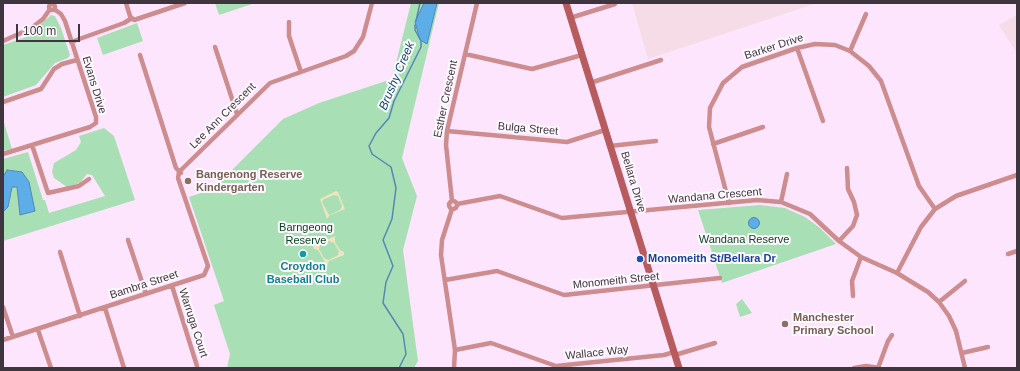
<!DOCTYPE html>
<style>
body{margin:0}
#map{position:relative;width:1020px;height:371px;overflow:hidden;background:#fde5fe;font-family:Arial,sans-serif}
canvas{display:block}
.frame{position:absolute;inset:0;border:4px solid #3f353f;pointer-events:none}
.scale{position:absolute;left:16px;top:24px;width:64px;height:18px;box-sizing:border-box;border:2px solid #3f353f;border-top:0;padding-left:5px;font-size:12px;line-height:14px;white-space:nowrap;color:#3f353f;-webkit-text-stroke:3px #fef9fe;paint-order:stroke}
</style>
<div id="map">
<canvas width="1020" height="371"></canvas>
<div class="frame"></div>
<div class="scale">100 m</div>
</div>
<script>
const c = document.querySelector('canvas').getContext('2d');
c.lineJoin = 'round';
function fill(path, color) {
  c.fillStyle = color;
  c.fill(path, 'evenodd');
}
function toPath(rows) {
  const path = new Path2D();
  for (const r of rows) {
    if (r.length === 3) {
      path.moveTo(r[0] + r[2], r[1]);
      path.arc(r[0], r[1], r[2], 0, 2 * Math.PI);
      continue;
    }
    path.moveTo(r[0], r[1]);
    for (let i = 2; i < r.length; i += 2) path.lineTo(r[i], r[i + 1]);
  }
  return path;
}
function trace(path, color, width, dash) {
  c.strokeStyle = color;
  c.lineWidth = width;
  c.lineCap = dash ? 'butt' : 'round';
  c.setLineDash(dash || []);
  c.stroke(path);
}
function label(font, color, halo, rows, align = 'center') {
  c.font = font + ' Arial,sans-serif';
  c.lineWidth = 4;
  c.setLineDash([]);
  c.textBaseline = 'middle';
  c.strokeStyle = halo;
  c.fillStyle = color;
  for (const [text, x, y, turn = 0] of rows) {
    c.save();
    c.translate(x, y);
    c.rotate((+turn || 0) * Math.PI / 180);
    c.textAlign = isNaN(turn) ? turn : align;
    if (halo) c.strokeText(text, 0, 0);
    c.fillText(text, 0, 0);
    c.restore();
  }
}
fill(toPath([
 [632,3,817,3,648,59],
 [1017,15,1017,53,999,25]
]), '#f5dce6');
fill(toPath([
 [215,3,255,3,219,15],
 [411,3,439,3,402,158,417,196,403,250,418,361,414,368,227,368,230,354,214,305,224,301,189,197,213,189,283,119,319,103,392,79],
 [51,15,55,16,61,28,70,55,68,58,55,63,36,85,3,97,3,45,26,37],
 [137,23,143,41,103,55,97,38],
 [3,119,12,149,3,151],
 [104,128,114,136,135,200,3,241,3,159,28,152,43,200,45,200,49,213,105,196,92,175,87,174,80,183,67,187,54,178,52,172,54,163,76,150,81,142,79,136],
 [760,205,785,208,805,217,820,228,836,244,722,283,698,210],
 [742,299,752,313,740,317,736,304]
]), '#a9dfb4');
fill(toPath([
 [336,191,338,192,345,209,330,215,327,219,320,199],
 [334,195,338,196,342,206,340,210,329,215,322,202,324,199],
 [335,236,335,242,340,250,344,252,344,255,329,261,327,266,318,250,314,249,313,246],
 [329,241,334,243,339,251,338,255,329,260,324,258,319,249,320,245]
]), '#eee4bf');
const water = toPath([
 [424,3,437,3,427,44,420,40,415,22,424,3],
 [7,170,22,172,29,182,35,211,20,215,17,187,12,187,8,207,3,212,3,177,7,170],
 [754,223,5.5]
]);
fill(water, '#5cade8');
trace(water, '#5389b5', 1);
trace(toPath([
 [416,21,420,3],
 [399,368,406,354,403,334,383,303,386,282,393,266,383,240,392,219,396,188,391,167,372,154,369,146,376,133,389,118,394,101,421,47,421,41,415,30,415,25]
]), '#5389b5', 1.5);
trace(toPath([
 [126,3,130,16,134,20,185,3],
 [52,7,3],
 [570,18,615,4],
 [289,22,289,36,301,72],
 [3,41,30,29,43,19,50,9],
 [71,42,124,23,132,18],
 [215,47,237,114],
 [797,48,823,121],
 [850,51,866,14],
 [465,54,532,69,582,55],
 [140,55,176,168,181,173],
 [590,83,661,60],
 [3,102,41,89,54,69,62,64,77,60],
 [447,131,567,142,605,130],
 [713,144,763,127],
 [32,145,48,193,79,186,89,179],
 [610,146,656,141],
 [3,154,90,127,96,123,96,117,65,21,61,14,54,9],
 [453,205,4],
 [452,201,446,145,447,131,477,3],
 [781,202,787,174],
 [729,203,709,127,710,108,723,83,742,67,797,48,815,44,835,45,850,51,869,66,881,81,919,186,935,209],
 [457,204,500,196,562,218,757,200,781,202,810,214,839,241,861,257,897,273,928,292,939,302,949,316,956,331,965,368],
 [452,209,442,240,441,255,455,350,454,368],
 [128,240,146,294],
 [839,241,853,226,857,215,854,202,848,189,847,168],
 [60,252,80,316],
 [1008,254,1017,251],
 [897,273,921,227,935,209,956,196,1017,175],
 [445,280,497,271,564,295,720,278],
 [172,286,197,366],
 [853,296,852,281,861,257],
 [939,302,965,281],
 [3,307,13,337],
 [105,308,124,368],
 [38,330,51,368],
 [3,340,204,275,208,266,178,178,179,172,270,83,346,56,354,51,363,37,372,3],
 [455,350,491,343,556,366,664,355,674,352],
 [962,353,988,347],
 [675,355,715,343],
 [854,368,866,366,879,368],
 [878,368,888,341,892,335]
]), '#cd8c8d', 4.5);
trace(toPath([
 [566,3,679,368]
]), '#b75b5f', 7);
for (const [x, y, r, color] of [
 [188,181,4,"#8d6e63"],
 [303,254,4,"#0f9aa8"],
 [640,259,4,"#1a4fb4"],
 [785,324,4,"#8d6e63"]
]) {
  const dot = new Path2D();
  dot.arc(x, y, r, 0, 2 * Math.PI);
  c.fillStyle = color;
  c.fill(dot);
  trace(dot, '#fef9fe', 1.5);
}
label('11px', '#3f353f', '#fef9fe', [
 ["Barker Drive",774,47,-18],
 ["Evans Drive",94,85,73],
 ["Esther Crescent",446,99,-78],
 ["Lee Ann Crescent",223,116,-45],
 ["Bulga Street",528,129,5],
 ["Bellara Drive",633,182,73],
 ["Wandana Crescent",715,196,-5],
 ["Monomeith Street",616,281,-6],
 ["Bambra Street",144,285,-18],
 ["Warruga Court",193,323,72],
 ["Wallace Way",597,353,-6]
]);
label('bold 11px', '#785e54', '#fef9fe', [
 ["Bangenong Reserve",196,175],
 ["Kindergarten",196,188],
 ["Manchester",793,318],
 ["Primary School",793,331]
], 'left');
label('11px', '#06451f', '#fef9fe', [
 ["Barngeong",306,228],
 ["Reserve",306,241],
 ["Wandana Reserve",744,240]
]);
label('bold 11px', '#164399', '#fef9fe', [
 ["Monomeith St/Bellara Dr",648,259]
], 'left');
label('bold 11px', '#0d838f', '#fef9fe', [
 ["Croydon",303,267],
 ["Baseball Club",303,280]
]);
label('italic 12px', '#08496f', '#fef9fe', [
 ["Brushy Creek",397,76,-67]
]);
</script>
